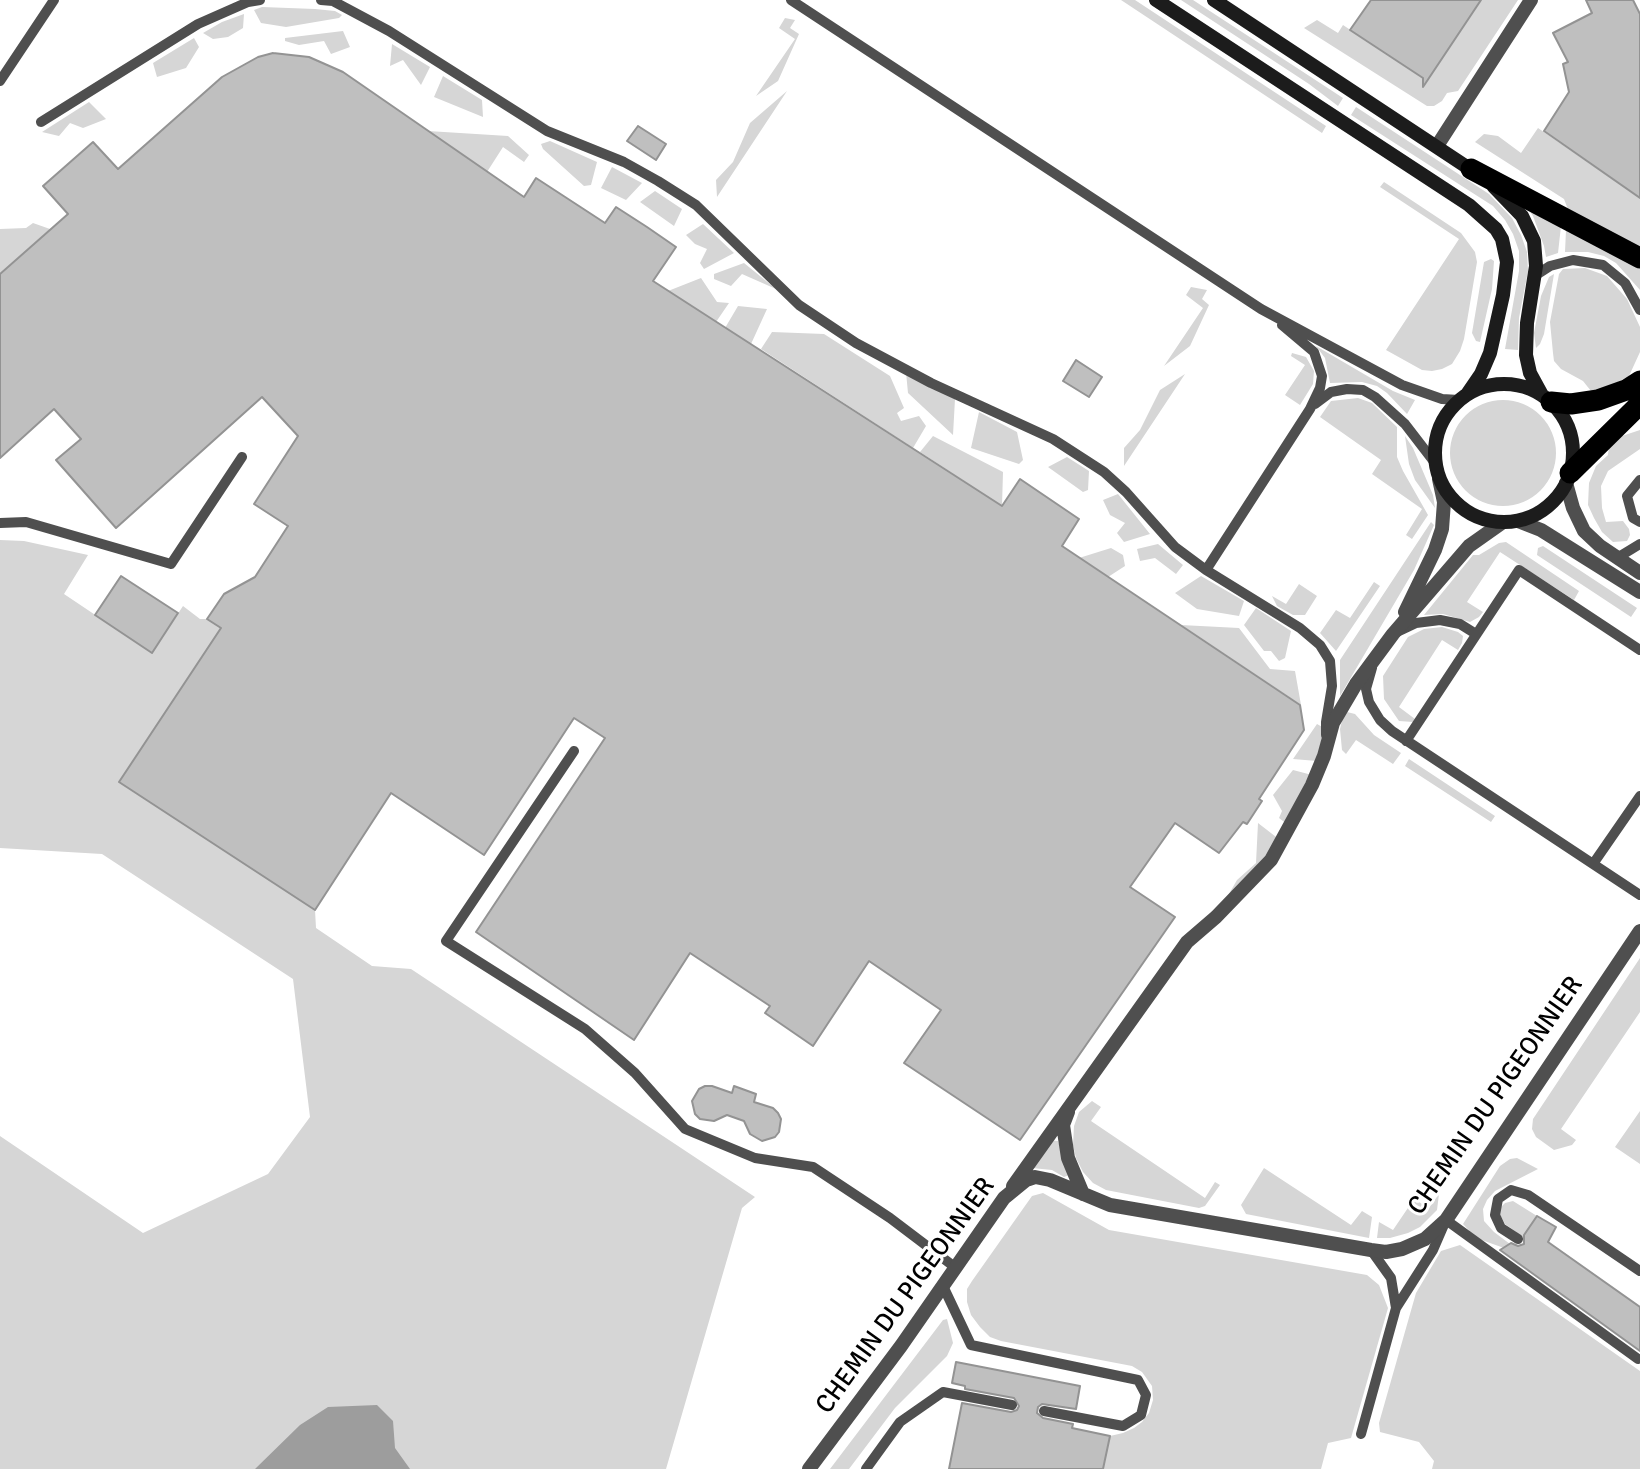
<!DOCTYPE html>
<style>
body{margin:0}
canvas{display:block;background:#fff}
</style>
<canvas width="1640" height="1469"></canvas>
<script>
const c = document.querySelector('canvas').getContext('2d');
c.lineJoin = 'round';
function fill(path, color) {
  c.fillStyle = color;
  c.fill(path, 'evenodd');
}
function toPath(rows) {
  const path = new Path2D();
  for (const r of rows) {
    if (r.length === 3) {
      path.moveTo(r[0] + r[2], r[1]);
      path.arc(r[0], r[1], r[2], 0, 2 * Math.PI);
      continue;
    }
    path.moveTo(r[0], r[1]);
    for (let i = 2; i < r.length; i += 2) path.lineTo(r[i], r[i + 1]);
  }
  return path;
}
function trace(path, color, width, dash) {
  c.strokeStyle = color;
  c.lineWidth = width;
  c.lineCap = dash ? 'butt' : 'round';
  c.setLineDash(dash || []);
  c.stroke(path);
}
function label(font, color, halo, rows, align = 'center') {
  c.font = font + ' Signika,sans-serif';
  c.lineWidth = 6;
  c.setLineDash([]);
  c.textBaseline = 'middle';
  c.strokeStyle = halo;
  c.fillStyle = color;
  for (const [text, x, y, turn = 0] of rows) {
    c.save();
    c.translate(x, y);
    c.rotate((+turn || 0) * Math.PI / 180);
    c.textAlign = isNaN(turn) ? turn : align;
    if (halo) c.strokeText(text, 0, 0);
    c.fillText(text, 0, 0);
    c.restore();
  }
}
fill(toPath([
 [1121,0,1135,0,1326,126,1322,133],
 [1181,0,1193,0,1343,98,1338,106,1309,84],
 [1481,0,1518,0,1458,91,1447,93,1442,101,1434,106,1427,106,1304,28,1317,20,1338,33,1343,25,1427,81],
 [262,7,315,9,335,11,342,15,339,18,286,27,261,23,254,10],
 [244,14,243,28,228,37,213,39,203,33,222,22],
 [785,18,795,20,790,28,799,34,778,81,756,96,795,39,779,28],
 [343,31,350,47,331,54,324,41,299,45,285,41,285,38],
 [194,38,199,47,186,68,157,77,153,63],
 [392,44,430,67,421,85,403,60,390,66],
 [443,76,482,100,483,117,434,97],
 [787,91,717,197,716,180,733,162,750,123],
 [89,102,106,119,83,128,70,123,59,136,42,132],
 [1356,107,1489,194,1512,218,1521,235,1527,252,1528,271,1519,318,1518,350,1505,349,1519,271,1519,251,1513,234,1505,220,1493,206,1351,115],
 [1538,128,1640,198,1640,248,1569,212,1564,199,1475,142,1484,134,1498,136,1521,153],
 [428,131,508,136,529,155,524,162,503,147,487,172],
 [550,141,597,162,591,185,584,186,543,149,541,144],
 [612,167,642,183,626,200,601,188],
 [1384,182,1461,233,1475,252,1477,262,1464,339,1460,351,1452,364,1442,369,1432,371,1422,370,1386,350,1459,239,1380,187],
 [655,191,682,209,674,226,640,202],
 [1525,204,1561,226,1558,253,1546,257,1544,246,1533,216],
 [33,223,50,229,0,274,0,229,26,228],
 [703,224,734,253,704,269,700,263,707,249,695,244,686,235],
 [1566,230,1640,267,1640,290,1616,263,1604,256,1588,252,1565,252],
 [1491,259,1494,261,1492,289,1480,342,1476,341,1472,333,1484,262],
 [744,263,776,289,742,274,731,286,714,279,714,274],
 [1585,268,1607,276,1627,299,1640,327,1640,352,1629,376,1605,389,1591,391,1583,381,1561,369,1554,361,1553,353,1550,322,1559,274,1563,269],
 [1554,274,1544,334,1540,344,1536,348,1534,333,1541,296,1549,277],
 [701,278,717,302,729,303,716,322,668,291],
 [1191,287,1207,290,1202,299,1209,305,1190,346,1164,366,1203,308,1186,295],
 [738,306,767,309,751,344,725,328],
 [772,332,824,334,890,376,904,408,897,413,901,421,919,416,926,426,913,448,761,349],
 [1316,346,1393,391,1415,400,1407,414,1387,393,1377,386,1362,382,1330,383,1325,358],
 [1292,353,1306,357,1314,371,1313,384,1300,405,1285,395,1305,365,1291,356],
 [906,372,955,399,953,435,908,393],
 [1185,374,1124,466,1124,448,1140,430,1160,390],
 [1358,398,1372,403,1397,427,1397,457,1403,471,1428,515,1412,539,1406,535,1422,509,1372,474,1381,460,1320,417,1331,401],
 [1503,453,53],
 [979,412,1017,432,1023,460,1019,464,971,448],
 [1640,430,1640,449,1608,471,1601,486,1602,508,1606,522,1623,521,1629,529,1630,535,1627,541,1613,542,1602,532,1594,518,1588,505,1589,483,1596,466,1608,455,1609,446,1619,437],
 [933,436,1003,472,1002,506,920,452],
 [1405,436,1413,448,1433,495,1435,508,1415,480,1409,464],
 [1067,457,1089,471,1088,490,1083,492,1048,467],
 [1118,494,1150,534,1124,542,1117,533,1125,523,1110,515,1103,500],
 [1431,522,1434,525,1414,570,1340,696,1340,660],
 [0,540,24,541,88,555,64,594,152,653,183,606,200,619,207,619,221,628,120,782,315,910,316,928,372,966,411,969,755,1197,742,1208,666,1469,0,1469,0,1136,143,1233,268,1174,310,1117,293,979,102,854,0,848],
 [1506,542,1579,591,1574,600,1500,552,1467,602,1483,612,1479,617,1470,622,1443,614,1424,615,1473,555,1479,555,1499,543],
 [1158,544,1183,565,1176,574,1155,558,1140,561,1137,549],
 [1543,546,1637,608,1631,617,1537,555,1538,548],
 [1111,548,1123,555,1125,566,1108,577,1079,558],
 [1201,576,1244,601,1239,616,1197,609,1175,593],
 [1374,582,1380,586,1336,651,1320,633,1336,610,1350,618],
 [1299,584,1317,596,1305,615,1293,615,1277,606,1272,596,1286,604],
 [1256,608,1291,631,1285,658,1279,661,1271,651,1264,651,1244,625],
 [1181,625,1239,628,1270,669,1295,671,1301,705],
 [1442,627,1458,632,1463,636,1462,643,1458,650,1442,640,1399,707,1415,719,1413,722,1399,721,1384,699,1383,676,1408,637,1424,629],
 [1347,712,1355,714,1374,735,1401,753,1393,764,1356,740,1346,754,1342,750,1340,729,1343,716],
 [1317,724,1324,728,1317,761,1293,759],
 [1409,759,1495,816,1491,822,1405,766],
 [1293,770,1312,775,1288,825,1279,818,1282,811,1273,795],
 [1258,823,1280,840,1264,861,1226,899,1237,880,1256,863],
 [1640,958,1640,1012,1561,1129,1576,1140,1572,1145,1554,1150,1536,1137,1532,1129,1533,1119],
 [1092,1101,1101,1107,1091,1121,1205,1198,1215,1182,1220,1185,1205,1206,1199,1208,1106,1190,1093,1183,1083,1172,1076,1158,1073,1145,1074,1126,1079,1112],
 [1640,1111,1640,1164,1615,1147],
 [1047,1140,1058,1141,1069,1175,1064,1177,1052,1170,1032,1168],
 [1517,1158,1538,1169,1495,1191,1487,1200,1483,1209,1484,1221,1494,1232,1510,1244,1504,1248,1476,1238,1463,1224,1500,1166,1510,1159],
 [1264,1168,1351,1225,1362,1211,1372,1217,1369,1238,1246,1214,1241,1205],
 [1043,1193,1109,1230,1367,1275,1379,1285,1388,1308,1351,1438,1328,1443,1321,1469,1103,1469,1110,1436,1123,1433,1134,1428,1142,1422,1149,1413,1153,1400,1152,1386,1142,1372,1132,1366,1001,1341,990,1337,980,1327,971,1315,967,1302,967,1289,972,1281,1032,1196],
 [1439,1194,1437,1210,1420,1227,1408,1233,1390,1238,1377,1238,1379,1222,1393,1230,1414,1199,1429,1208],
 [1513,1201,1537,1216,1523,1237,1505,1224,1500,1215,1499,1209,1505,1203],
 [1460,1245,1640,1371,1640,1469,1432,1469,1434,1461,1419,1442,1380,1432,1379,1423,1416,1293,1441,1251],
 [947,1319,953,1343,947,1356,895,1408,849,1469,830,1469,943,1320]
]), '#d6d6d6');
fill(toPath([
 [377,1405,393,1421,395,1448,410,1469,255,1469,300,1425,328,1407]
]), '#9d9d9d');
const building = toPath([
 [1371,0,1481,0,1423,87,1423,78,1350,30,1371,0],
 [1586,0,1633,0,1640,14,1640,198,1544,131,1569,92,1563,64,1568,62,1553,33,1592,13,1586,0],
 [273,53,309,57,343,72,524,197,536,178,605,223,616,207,647,227,676,247,653,281,1002,506,1020,479,1079,519,1062,546,1300,705,1304,730,1259,799,1262,801,1247,824,1243,822,1219,853,1175,823,1130,887,1175,917,1020,1140,904,1063,941,1010,869,961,813,1046,765,1013,770,1006,690,953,634,1040,476,932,605,738,574,718,484,855,391,793,315,910,119,782,221,628,207,619,224,594,255,577,288,526,254,504,298,436,262,397,116,528,56,460,81,439,54,409,0,458,0,274,68,214,43,186,93,142,118,169,222,77,258,57,273,53],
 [638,126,666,144,656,160,627,141,638,126],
 [1076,360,1102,377,1089,397,1063,381,1076,360],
 [121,576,178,613,152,653,95,615,121,576],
 [705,1086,712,1086,732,1093,734,1086,756,1094,754,1102,773,1108,778,1113,781,1119,779,1132,775,1137,762,1141,750,1134,744,1121,727,1115,714,1121,700,1119,695,1114,692,1101,699,1089,705,1086],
 [1537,1216,1556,1227,1548,1242,1640,1307,1640,1351,1500,1250,1511,1243,1518,1246,1524,1244,1524,1235,1537,1216],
 [956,1362,1080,1386,1076,1409,1042,1404,1038,1407,1037,1413,1043,1418,1073,1424,1072,1428,1110,1436,1103,1469,949,1469,962,1403,1011,1412,1017,1410,1019,1406,1014,1398,965,1389,965,1386,952,1383,956,1362]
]);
fill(building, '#bfbfbf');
trace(building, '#939393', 2);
trace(toPath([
 [321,0,333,1,389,31,547,131,624,162,658,181,696,205,799,305,856,343,931,383,1053,439,1104,472,1126,492,1175,547,1206,570,1300,628,1320,645,1330,661,1332,686,1326,722,1326,735],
 [791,0,1261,309,1402,385,1442,399,1459,400],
 [0,81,54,0],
 [41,122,198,24,248,2,260,0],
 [1536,275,1550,266,1573,260,1603,265,1625,283,1640,310],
 [1315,404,1331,392,1347,389,1363,390,1375,397,1405,424,1435,463],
 [1640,480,1627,496,1633,518,1640,522],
 [0,523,26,522,171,564,242,457],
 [1617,558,1640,544],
 [1206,570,1310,409,1320,388,1322,376,1314,352,1282,325],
 [1397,632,1416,623,1440,620,1460,624,1476,634],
 [1372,668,1366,689,1369,702,1380,720,1392,731,1640,895],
 [1406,741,1519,570,1640,650],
 [574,751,446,941,585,1029,635,1073,685,1129,755,1158,813,1167,890,1218,956,1268],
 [1593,864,1640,796],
 [1518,1239,1501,1228,1495,1215,1498,1199,1511,1190,1528,1195,1640,1271],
 [1371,1250,1391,1278,1396,1308,1433,1250,1446,1220,1638,1359],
 [943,1286,971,1345,1138,1380,1146,1395,1141,1415,1123,1426,1044,1411],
 [1361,1434,1396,1308],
 [866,1469,900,1422,943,1392,1012,1405]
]), '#4f4f4f', 10);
trace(toPath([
 [1437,146,1531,0],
 [1566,483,1573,508,1584,531,1600,546,1640,573],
 [1518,521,1541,530,1640,592],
 [1405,612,1435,550,1442,529,1444,502,1439,479],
 [1068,1112,1063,1125,1068,1158,1083,1194],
 [1013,1186,1187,942,1216,917,1271,860,1312,785,1324,756,1333,723,1356,684,1393,634,1469,546,1503,522],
 [809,1469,901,1346,1004,1198,1026,1180,1035,1177,1050,1180,1110,1205,1371,1250,1386,1252,1402,1249,1425,1239,1446,1220,1640,931]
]), '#4f4f4f', 14);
trace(toPath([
 [1156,0,1469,205,1496,229,1502,239,1507,262,1503,295,1490,353,1481,374,1468,393],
 [1214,0,1476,173],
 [1494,187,1522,216,1534,241,1536,266,1527,323,1526,355,1530,373,1542,395],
 [1504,453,69]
]), '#1c1c1c', 14);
trace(toPath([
 [1471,169,1640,258],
 [1551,402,1571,404,1598,400,1626,390,1640,381],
 [1570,473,1640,404]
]), '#000', 21);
label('26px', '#000', '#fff', [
 ["CHEMIN DU PIGEONNIER",1496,1096,-55],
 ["CHEMIN DU PIGEONNIER",906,1296,-54]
]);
</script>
